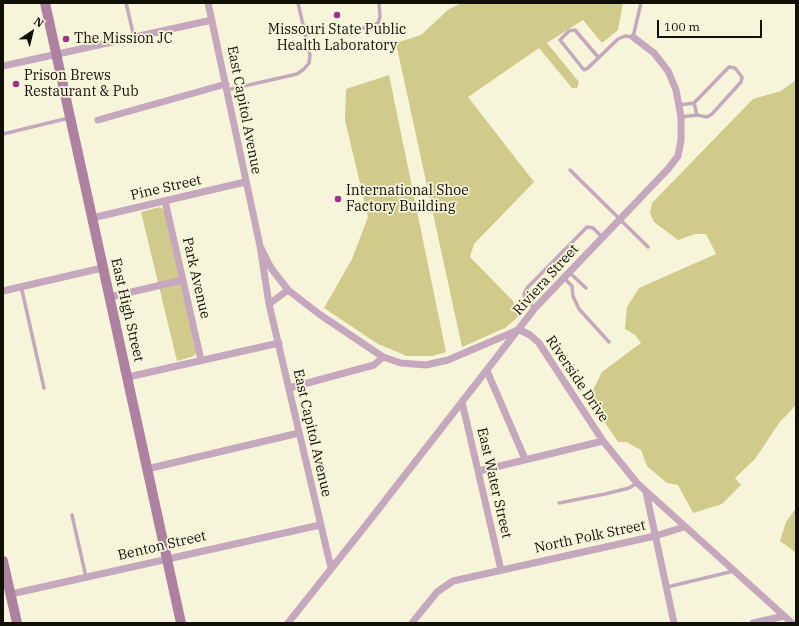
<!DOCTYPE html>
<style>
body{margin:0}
#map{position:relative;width:799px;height:626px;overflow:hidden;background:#f6f5da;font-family:"IBM Plex Serif",serif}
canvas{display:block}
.frame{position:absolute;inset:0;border:4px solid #111007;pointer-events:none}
.north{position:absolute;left:12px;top:12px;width:40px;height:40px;-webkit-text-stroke:3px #f6f5da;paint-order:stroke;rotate:35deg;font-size:11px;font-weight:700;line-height:16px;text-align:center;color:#111007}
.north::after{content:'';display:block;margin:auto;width:14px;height:18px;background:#111007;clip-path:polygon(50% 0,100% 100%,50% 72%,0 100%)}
.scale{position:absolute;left:657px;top:20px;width:105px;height:18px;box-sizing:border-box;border:2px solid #111007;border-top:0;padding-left:5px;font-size:12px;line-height:14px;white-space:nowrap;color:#111007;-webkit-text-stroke:3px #f6f5da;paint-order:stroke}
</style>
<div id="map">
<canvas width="799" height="626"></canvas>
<div class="frame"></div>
<div class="north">N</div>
<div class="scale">100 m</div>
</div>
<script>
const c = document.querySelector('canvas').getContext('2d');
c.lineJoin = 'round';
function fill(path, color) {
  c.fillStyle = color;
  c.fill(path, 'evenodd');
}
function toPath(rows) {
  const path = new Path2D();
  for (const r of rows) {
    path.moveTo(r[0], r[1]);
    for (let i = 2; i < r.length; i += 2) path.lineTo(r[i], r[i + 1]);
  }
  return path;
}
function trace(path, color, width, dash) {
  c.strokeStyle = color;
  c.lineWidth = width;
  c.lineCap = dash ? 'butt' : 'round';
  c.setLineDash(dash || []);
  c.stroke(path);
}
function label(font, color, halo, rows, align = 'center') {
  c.font = font + ' "IBM Plex Serif",serif';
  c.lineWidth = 3.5;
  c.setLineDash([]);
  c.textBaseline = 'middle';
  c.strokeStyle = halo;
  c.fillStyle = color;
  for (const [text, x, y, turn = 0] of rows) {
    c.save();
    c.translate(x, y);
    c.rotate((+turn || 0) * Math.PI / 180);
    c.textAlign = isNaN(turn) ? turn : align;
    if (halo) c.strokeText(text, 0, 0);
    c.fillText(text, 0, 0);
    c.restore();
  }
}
fill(toPath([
 [462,3,623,3,618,30,602,43,583,20,547,43,579,82,577,88,572,88,539,48,468,97,534,182,474,244,470,257,513,301,519,316,505,328,462,347,396,43,421,35,449,9],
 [389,75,446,352,432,356,407,356,378,344,324,308,352,259,368,217,345,120,346,89],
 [796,80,796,405,779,423,755,459,735,478,741,485,722,504,693,513,678,485,667,483,647,466,641,450,626,442,618,442,595,408,591,394,602,372,641,343,635,335,625,329,627,307,639,288,716,254,706,234,695,234,678,240,654,222,650,213,652,203,753,99,781,91],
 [160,207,164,210,196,353,194,356,177,361,141,212],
 [796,508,796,559,795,552,780,541,786,522]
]), '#d0cb8b');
trace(toPath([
 [126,3,134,37],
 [360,29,372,26,378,23,380,17,379,3],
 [598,57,575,30,569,31,560,40,584,70,588,68,618,39,625,36,633,37,641,3],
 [227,90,297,74,304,69,309,63,310,55,298,3],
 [694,103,697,115],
 [679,105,694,103,729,67,735,68,742,77,741,82,712,114,707,117,697,115,681,117],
 [3,134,69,118],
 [570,170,648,247],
 [570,273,586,288],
 [564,278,572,286,573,296,579,309,609,342],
 [21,286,44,388],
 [535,308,525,299,524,294,527,288,587,227,593,228,602,237],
 [559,503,605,494,629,488,637,483],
 [72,515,86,577],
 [667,587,734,571]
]), '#c5a7be', 3.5);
trace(toPath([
 [208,3,260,246,269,304],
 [3,66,212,20],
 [98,120,226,84],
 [165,201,201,360],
 [92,218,245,182],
 [260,246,271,268,288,290,319,314,383,357,401,363,426,365,448,360,518,330],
 [288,290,269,304,331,568],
 [3,291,102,268],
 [110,297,183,280],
 [520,330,530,335,539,343,603,441,637,483,792,623],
 [487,371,525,459],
 [128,377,279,343],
 [289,388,374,365,383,357],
 [462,402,501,570],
 [147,469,299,433],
 [479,471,603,441],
 [646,492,674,623],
 [11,594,320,525],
 [288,623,370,520,535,308,668,169,678,156,681,140,681,117,676,90,668,71,654,53,633,37],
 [412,623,437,592,453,581,655,536,684,527],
 [753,623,784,616]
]), '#c5a7be', 7);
trace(toPath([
 [45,3,181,623],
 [3,561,17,623]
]), '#ae81a3', 10);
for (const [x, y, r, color] of [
 [337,15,4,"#9f308e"],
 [66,39,4,"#9f308e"],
 [16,84,4,"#9f308e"],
 [338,199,4,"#9f308e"]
]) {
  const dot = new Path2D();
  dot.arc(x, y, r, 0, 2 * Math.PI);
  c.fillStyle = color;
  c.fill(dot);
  trace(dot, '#f6f5da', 1.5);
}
label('14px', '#111007', '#f6f5da', [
 ["Missouri State Public",337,30,"center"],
 ["Health Laboratory",337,46,"center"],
 ["The Mission JC",74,39],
 ["Prison Brews",24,76],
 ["Restaurant & Pub",24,92],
 ["International Shoe",346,191],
 ["Factory Building",346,207]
], 'left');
label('14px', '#111007', '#f6f5da', [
 ["East Capitol Avenue",244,110,79],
 ["Pine Street",166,188,-13],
 ["Park Avenue",196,278,77],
 ["Riviera Street",546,280,-48],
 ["East High Street",127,310,77],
 ["Riverside Drive",577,379,56],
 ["East Capitol Avenue",312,433,77],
 ["East Water Street",494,483,77],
 ["North Polk Street",590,537,-12],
 ["Benton Street",162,546,-13]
]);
</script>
